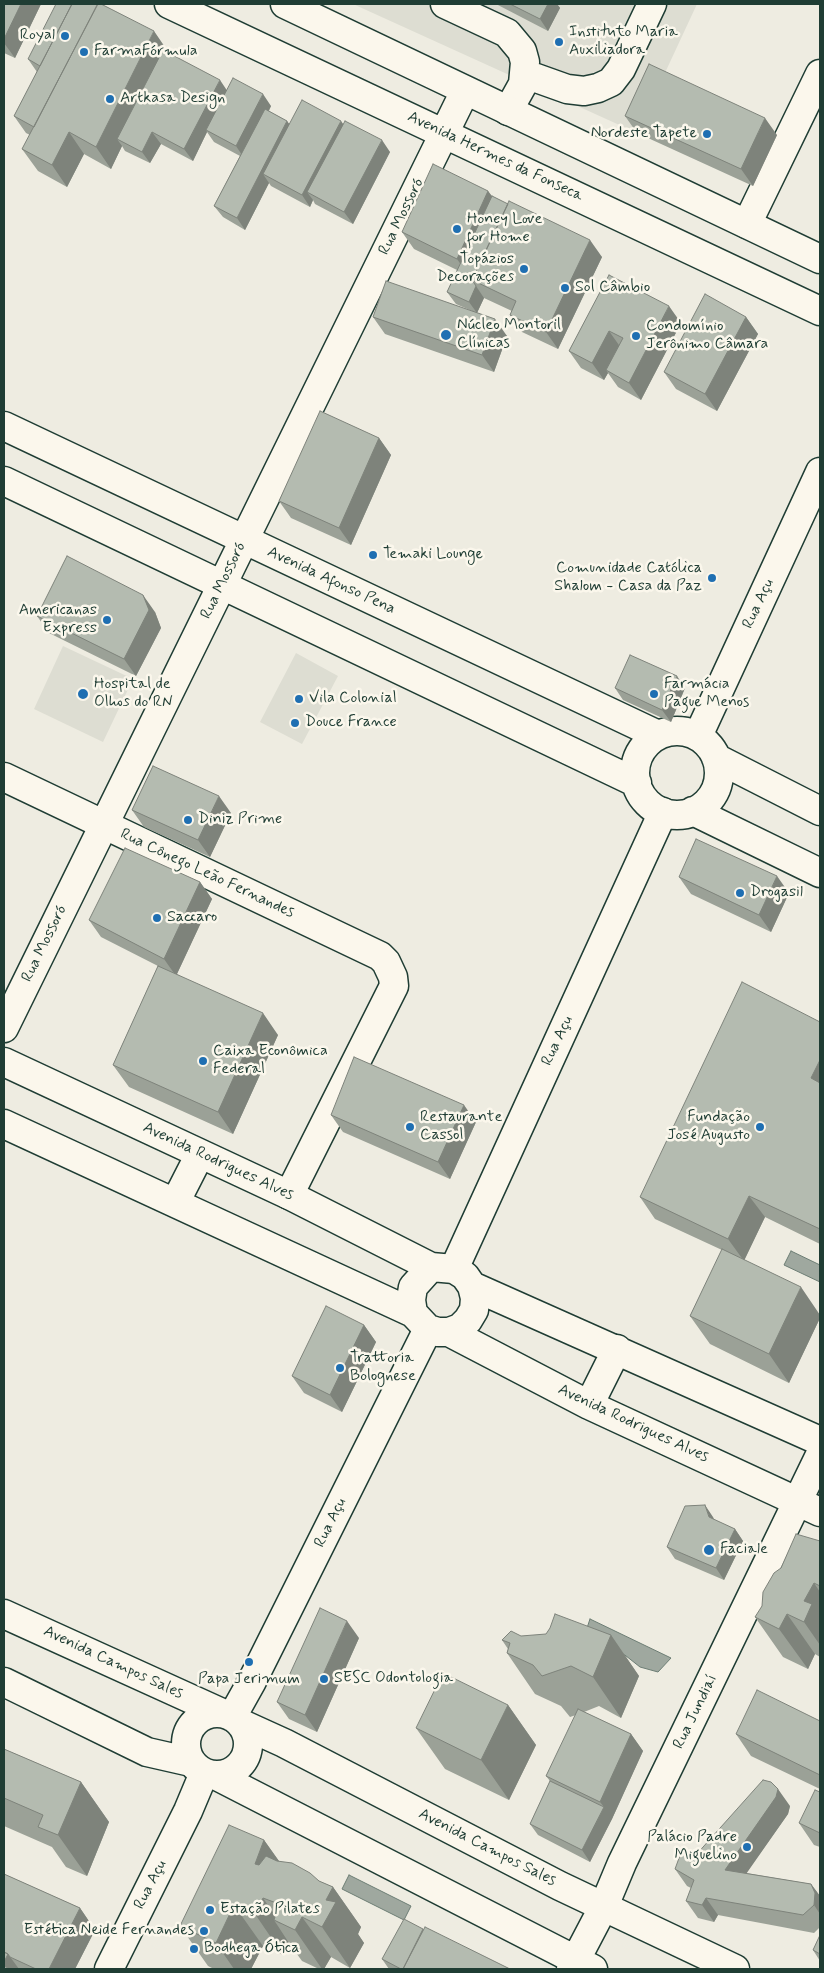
<!DOCTYPE html>
<meta charset="utf-8">
<style>
body{margin:0}
#map{position:relative;width:824px;height:1973px;overflow:hidden;background:#eeece1;font-family:Mynerve,sans-serif}
canvas{display:block}
.frame{position:absolute;inset:0;border:5px solid #1f3d34;pointer-events:none}
</style>
<div id="map">
<canvas width="824" height="1973"></canvas>
<div class="frame"></div>
</div>
<script>
const c = document.querySelector('canvas').getContext('2d');
c.lineJoin = 'round';
function fill(path, color) {
  c.fillStyle = color;
  c.fill(path, 'evenodd');
}
function toPath(rows) {
  const path = new Path2D();
  for (const r of rows) {
    if (r.length === 3) {
      path.moveTo(r[0] + r[2], r[1]);
      path.arc(r[0], r[1], r[2], 0, 2 * Math.PI);
      continue;
    }
    path.moveTo(r[0], r[1]);
    for (let i = 2; i < r.length; i += 2) path.lineTo(r[i], r[i + 1]);
  }
  return path;
}
function trace(path, color, width, dash) {
  c.strokeStyle = color;
  c.lineWidth = width;
  c.lineCap = dash ? 'butt' : 'round';
  c.setLineDash(dash || []);
  c.stroke(path);
}
function label(font, color, halo, rows, align = 'center') {
  c.font = font + ' Mynerve,sans-serif';
  c.lineWidth = 5;
  c.setLineDash([]);
  c.textBaseline = 'middle';
  c.strokeStyle = halo;
  c.fillStyle = color;
  for (const [text, x, y, turn = 0] of rows) {
    c.save();
    c.translate(x, y);
    c.rotate((+turn || 0) * Math.PI / 180);
    c.textAlign = isNaN(turn) ? turn : align;
    if (halo) c.strokeText(text, 0, 0);
    c.fillText(text, 0, 0);
    c.restore();
  }
}
fill(toPath([
 [353,4,697,4,637,133],
 [63,646,133,679,103,742,34,709],
 [296,653,338,676,302,744,260,722]
]), '#ddddd2');
const water = toPath([
 [791,1251,820,1265,820,1282,784,1265,791,1251],
 [590,1619,671,1658,658,1672,640,1667,616,1648,585,1634,590,1619],
 [349,1875,411,1906,404,1920,342,1889,349,1875]
]);
fill(water, '#9fa89f');
trace(water, '#6c7d74', 1);
const minor = toPath([
 [445,4,507,33,522,51,525,62,523,84,508,111],
 [525,74,567,89,584,91,598,88,611,82,621,69,652,4],
 [747,224,820,74],
 [698,736,820,472],
 [4,777,380,956,386,962,393,977,394,986,289,1195],
 [454,1269,663,812],
 [4,1614,222,1713],
 [4,1682,147,1752,191,1762],
 [217,1744,31],
 [232,1717,251,1683,428,1329],
 [240,1723,284,1743,560,1886,735,1969],
 [217,1776,593,1969],
 [109,1969,188,1811,204,1773],
 [571,1969,604,1906,622,1863,820,1455]
]);
const major = toPath([
 [169,4,820,311],
 [285,4,820,259],
 [4,426,658,735],
 [4,481,637,783],
 [677,773,42],
 [716,758,820,811],
 [693,811,820,873],
 [4,1028,465,91],
 [4,1062,289,1195,431,1267],
 [4,1124,413,1313],
 [175,1203,200,1154],
 [431,1267,454,1269,465,1276,472,1286,475,1298,474,1310,468,1320,460,1328,449,1332,438,1332,428,1329,413,1313,411,1300,413,1287,431,1267],
 [472,1286,820,1441],
 [449,1332,589,1405,820,1512],
 [589,1405,617,1349]
]);
trace(minor, '#1f3d34', 31);
trace(major, '#1f3d34', 31);
trace(minor, '#fbf7ec', 28);
trace(major, '#fbf7ec', 28);
fill(toPath([
 [4,4,41,4,15,58,4,53],
 [496,4,557,4,560,8,548,31],
 [169,53,227,91,271,106,269,111,287,121,289,124,343,124,390,152,353,224,315,204,313,200,310,207,271,186,269,183,245,230,223,217,214,206,240,156,214,142,207,132,193,161,161,144,150,163,125,151,122,146,111,169,84,154,67,187,38,171,22,149,30,135,26,133,14,116,37,72,28,59],
 [625,116,777,135,753,186,637,133],
 [488,191,492,196,602,257,558,349,522,332,510,315,512,311,484,298,477,313,507,336,494,372,385,334,373,317,472,311,456,304,447,292,457,270,414,249,402,232],
 [609,275,681,323,641,400,618,387,608,373,604,380,581,368,569,351],
 [746,317,758,334,717,411,676,389,664,372],
 [379,438,391,455,351,545,291,518,279,501],
 [155,612,161,628,136,676,49,633,37,616],
 [615,688,685,688,671,722,623,700],
 [132,810,231,813,210,857,144,827],
 [679,877,789,893,771,932,691,894],
 [200,882,212,899,177,974,278,1035,233,1134,129,1087,113,1065,158,966,101,937,89,920],
 [820,1022,820,1244,765,1217,744,1260,820,1315,820,1318,789,1383,710,1344,690,1316,722,1250,655,1219,640,1197],
 [331,1115,476,1122,450,1179,343,1132],
 [364,1325,376,1342,342,1412,304,1393,292,1376],
 [713,1517,714,1520,735,1529,743,1541,724,1580,675,1559,667,1547],
 [820,1541,820,1657,815,1654,808,1669,783,1657,755,1617],
 [611,1635,639,1676,621,1718,599,1706,584,1712,631,1734,643,1751,612,1819,590,1862,538,1835,530,1824,550,1781,546,1776,576,1715,570,1717,561,1706,535,1694,507,1653,508,1649,502,1640,521,1636],
 [359,1638,317,1732,289,1719,277,1702],
 [508,1705,536,1745,509,1800,445,1769,416,1728],
 [820,1721,820,1789,751,1756,736,1734],
 [4,1749,81,1782,109,1822,87,1876,66,1867,52,1847,4,1826],
 [820,1792,820,1847,814,1845,799,1823],
 [790,1806,788,1814,746,1873,811,1884,820,1896,820,1927,814,1933,718,1915,714,1922,698,1918,686,1901,691,1888,687,1886,675,1869,695,1856],
 [264,1840,279,1861,319,1881,333,1887,361,1927,358,1934,364,1943,350,1968,331,1957,324,1969,319,1969,302,1961,289,1943,283,1955,263,1946,251,1969,214,1969,208,1966,180,1926],
 [4,1874,80,1908,95,1930,75,1969,4,1969],
 [423,1929,510,1969,389,1969,382,1959],
 [820,1935,820,1961,813,1950]
]), '#9ba197');
fill(toPath([
 [21,4,41,4,15,58,4,43,4,39],
 [548,4,557,4,560,8,548,31,540,19],
 [154,31,169,53,124,142,117,139,122,146,111,169,96,147],
 [220,80,228,92,206,130,207,132,193,161,184,149],
 [263,94,271,106,244,158,236,146],
 [765,118,777,135,753,186,741,169],
 [287,121,296,133,263,174,269,183,245,230,237,218],
 [341,121,349,132,307,192,313,200,310,207,302,195],
 [69,132,84,154,67,187,52,165],
 [152,132,161,144,150,163,142,152],
 [382,140,390,152,353,224,344,212],
 [488,191,500,208,469,276,457,259],
 [590,240,602,257,558,349,546,332],
 [476,286,484,298,477,313,469,302],
 [669,306,681,323,641,400,629,383],
 [746,317,758,334,717,411,705,394],
 [495,319,507,336,494,372,482,355],
 [609,331,621,348,606,370,608,373,604,380,592,363],
 [379,438,391,455,351,545,339,528],
 [143,595,155,612,161,628,136,676,124,659],
 [677,676,685,688,671,722,662,710],
 [219,796,231,813,210,857,198,840],
 [777,876,789,893,771,932,759,915],
 [200,882,212,899,176,976,164,959],
 [263,1013,278,1035,233,1134,218,1112],
 [820,1060,820,1091,811,1078],
 [464,1105,476,1122,450,1179,438,1162],
 [749,1196,765,1217,744,1261,728,1239],
 [801,1287,820,1315,820,1318,789,1383,769,1354],
 [364,1325,376,1342,342,1412,330,1395],
 [705,1505,713,1517,717,1529,709,1517],
 [735,1529,743,1541,724,1580,716,1568],
 [814,1583,820,1592,820,1645,804,1622,804,1601],
 [787,1614,815,1654,808,1669,779,1629],
 [347,1621,359,1638,317,1732,305,1715],
 [611,1635,639,1676,621,1718,593,1677],
 [508,1705,536,1745,509,1800,481,1760],
 [631,1734,643,1751,612,1819,590,1862,582,1850,604,1807,600,1802],
 [81,1782,109,1822,87,1876,58,1835],
 [778,1789,790,1806,788,1814,737,1887,725,1870],
 [264,1840,293,1881,255,1864],
 [811,1884,820,1896,820,1914,814,1905],
 [333,1887,361,1927,358,1934,364,1943,350,1968,322,1927,326,1900],
 [263,1898,281,1924,274,1920,289,1943,283,1955,255,1914],
 [706,1898,718,1915,714,1922,702,1905],
 [234,1905,263,1946,251,1969,234,1969,216,1943],
 [80,1908,95,1930,75,1969,49,1969],
 [302,1917,331,1957,324,1969,322,1969,295,1930],
 [8,1954,19,1969,5,1969,4,1967,4,1962]
]), '#7e837b');
const building = toPath([
 [4,4,21,4,4,39,4,4],
 [56,4,72,4,40,66,28,59,56,4],
 [72,4,95,4,97,5,34,127,14,116,72,4],
 [98,4,101,4,154,31,96,147,69,132,52,165,22,149,98,4],
 [510,4,548,4,540,19,510,4],
 [163,50,220,80,184,149,152,132,142,152,117,139,163,50],
 [649,64,765,118,741,169,625,116,649,64],
 [233,78,263,94,236,146,206,130,233,78],
 [302,100,341,121,302,195,263,174,302,100],
 [265,109,287,121,237,218,214,206,265,109],
 [345,121,382,140,344,212,307,192,345,121],
 [433,164,488,191,457,259,402,232,433,164],
 [492,196,508,204,472,280,476,286,469,302,447,292,492,196],
 [509,201,590,240,546,332,510,315,516,301,472,280,509,201],
 [609,275,669,306,629,383,606,370,623,338,609,331,592,363,569,351,609,275],
 [386,281,495,319,482,355,373,317,386,281],
 [705,294,746,317,705,394,664,372,705,294],
 [320,411,379,438,339,528,279,501,320,411],
 [67,556,143,595,149,610,124,659,37,616,67,556],
 [630,655,677,676,662,710,615,688,630,655],
 [153,766,219,796,198,840,132,810,153,766],
 [696,839,777,876,759,915,679,877,696,839],
 [125,848,200,882,164,959,89,920,125,848],
 [158,966,263,1013,218,1112,113,1065,158,966],
 [742,982,820,1022,820,1060,811,1078,820,1083,820,1229,749,1196,728,1239,640,1197,742,982],
 [354,1057,464,1105,438,1162,331,1115,354,1057],
 [722,1249,801,1287,769,1354,690,1316,722,1249],
 [326,1306,364,1325,330,1395,292,1376,326,1306],
 [705,1505,709,1517,735,1529,716,1568,667,1547,685,1506,705,1505],
 [796,1534,820,1541,820,1586,814,1583,804,1601,812,1604,804,1622,787,1614,779,1629,755,1617,762,1606,763,1592,774,1573,781,1568,796,1534],
 [320,1608,347,1621,305,1715,277,1702,320,1608],
 [555,1614,611,1635,593,1677,571,1666,542,1676,533,1665,507,1653,510,1643,502,1640,511,1631,521,1636,546,1634,550,1628,555,1614],
 [443,1673,508,1705,481,1760,416,1728,443,1673],
 [757,1690,820,1721,820,1775,736,1734,757,1690],
 [578,1709,631,1734,600,1802,546,1776,578,1709],
 [4,1749,81,1782,58,1835,38,1827,43,1815,4,1798,4,1749],
 [763,1780,771,1782,778,1789,776,1797,725,1870,811,1884,815,1893,814,1905,803,1915,706,1898,702,1905,686,1901,694,1880,675,1869,682,1850,695,1856,763,1780],
 [550,1781,604,1807,582,1850,530,1824,550,1781],
 [815,1790,820,1792,820,1833,799,1823,815,1790],
 [229,1825,264,1840,255,1864,259,1865,266,1856,277,1861,292,1863,310,1873,319,1881,333,1887,326,1900,336,1902,322,1927,302,1917,295,1930,274,1920,279,1904,263,1898,255,1914,234,1905,216,1943,180,1926,229,1825],
 [4,1874,80,1908,49,1969,36,1969,10,1957,8,1954,4,1952,4,1874],
 [404,1919,423,1929,403,1969,401,1969,382,1959,404,1919],
 [425,1927,510,1969,403,1969,425,1927],
 [820,1935,820,1954,813,1950,820,1935],
 [4,1952,8,1954,4,1962,4,1952],
 [4,1966,10,1969,4,1969,4,1966]
]);
fill(building, '#b4bbb0');
trace(building, '#7e837b', 1);
for (const [x, y, r, color] of [
 [65,36,5,"#1f6fb2"],
 [559,42,5,"#1f6fb2"],
 [84,52,5,"#1f6fb2"],
 [110,99,5,"#1f6fb2"],
 [707,134,5,"#1f6fb2"],
 [457,229,5,"#1f6fb2"],
 [524,269,5,"#1f6fb2"],
 [565,288,5,"#1f6fb2"],
 [446,335,6,"#1f6fb2"],
 [636,336,5,"#1f6fb2"],
 [373,555,5,"#1f6fb2"],
 [712,578,5,"#1f6fb2"],
 [107,620,5,"#1f6fb2"],
 [83,694,6,"#1f6fb2"],
 [654,694,5,"#1f6fb2"],
 [299,699,5,"#1f6fb2"],
 [295,723,5,"#1f6fb2"],
 [188,820,5,"#1f6fb2"],
 [740,893,5,"#1f6fb2"],
 [157,918,5,"#1f6fb2"],
 [203,1061,5,"#1f6fb2"],
 [410,1127,5,"#1f6fb2"],
 [760,1127,5,"#1f6fb2"],
 [340,1368,5,"#1f6fb2"],
 [709,1550,6,"#1f6fb2"],
 [249,1662,5,"#1f6fb2"],
 [324,1679,5,"#1f6fb2"],
 [747,1847,5,"#1f6fb2"],
 [210,1910,5,"#1f6fb2"],
 [204,1931,5,"#1f6fb2"],
 [194,1949,5,"#1f6fb2"]
]) {
  const dot = new Path2D();
  dot.arc(x, y, r, 0, 2 * Math.PI);
  c.fillStyle = color;
  c.fill(dot);
  trace(dot, '#fbf7ec', 2);
}
label('16px', '#1f3d34', '#fbf7ec', [
 ["Instituto Maria",569,33],
 ["Auxiliadora",569,51],
 ["Royal",55,36,"right"],
 ["FarmaFórmula",94,52],
 ["Artkasa Design",120,99],
 ["Nordeste Tapete",697,134,"right"],
 ["Honey Love",467,220],
 ["for Home",467,238],
 ["Topázios",514,260,"right"],
 ["Decorações",514,278,"right"],
 ["Sol Câmbio",575,288],
 ["Núcleo Montoril",457,326],
 ["Clínicas",457,344],
 ["Condomínio",646,327],
 ["Jerônimo Câmara",646,345],
 ["Temaki Lounge",383,555],
 ["Comunidade Católica",702,569,"right"],
 ["Shalom - Casa da Paz",702,587,"right"],
 ["Americanas",97,611,"right"],
 ["Express",97,629,"right"],
 ["Hospital de",94,685],
 ["Olhos do RN",94,703],
 ["Farmácia",664,685],
 ["Pague Menos",664,703],
 ["Vila Colonial",309,699],
 ["Douce France",305,723],
 ["Diniz Prime",198,820],
 ["Drogasil",750,893],
 ["Saccaro",167,918],
 ["Caixa Econômica",213,1052],
 ["Federal",213,1070],
 ["Restaurante",420,1118],
 ["Cassol",420,1136],
 ["Fundação",750,1118,"right"],
 ["José Augusto",750,1136,"right"],
 ["Trattoria",350,1359],
 ["Bolognese",350,1377],
 ["Faciale",720,1550],
 ["SESC Odontologia",334,1679],
 ["Papa Jerimum",249,1680,"center"],
 ["Palácio Padre",737,1838,"right"],
 ["Miguelino",737,1856,"right"],
 ["Estação Pilates",220,1910],
 ["Estética Neide Fernandes",194,1931,"right"],
 ["Bodhega Ótica",204,1949]
], 'left');
label('16px', '#1f3d34', '#fbf7ec', [
 ["Avenida Hermes da Fonseca",495,157,25],
 ["Rua Mossoró",402,217,-64],
 ["Rua Mossoró",224,581,-64],
 ["Avenida Afonso Pena",331,581,25],
 ["Rua Açu",759,604,-65],
 ["Rua Cônego Leão Fernandes",207,874,25],
 ["Rua Mossoró",45,944,-64],
 ["Rua Açu",558,1041,-65],
 ["Avenida Rodrigues Alves",218,1162,25],
 ["Avenida Rodrigues Alves",633,1424,25],
 ["Rua Açu",331,1523,-64],
 ["Avenida Campos Sales",113,1663,25],
 ["Rua Jundiaí",696,1712,-64],
 ["Avenida Campos Sales",487,1848,27],
 ["Rua Açu",151,1885,-63]
]);
</script>
